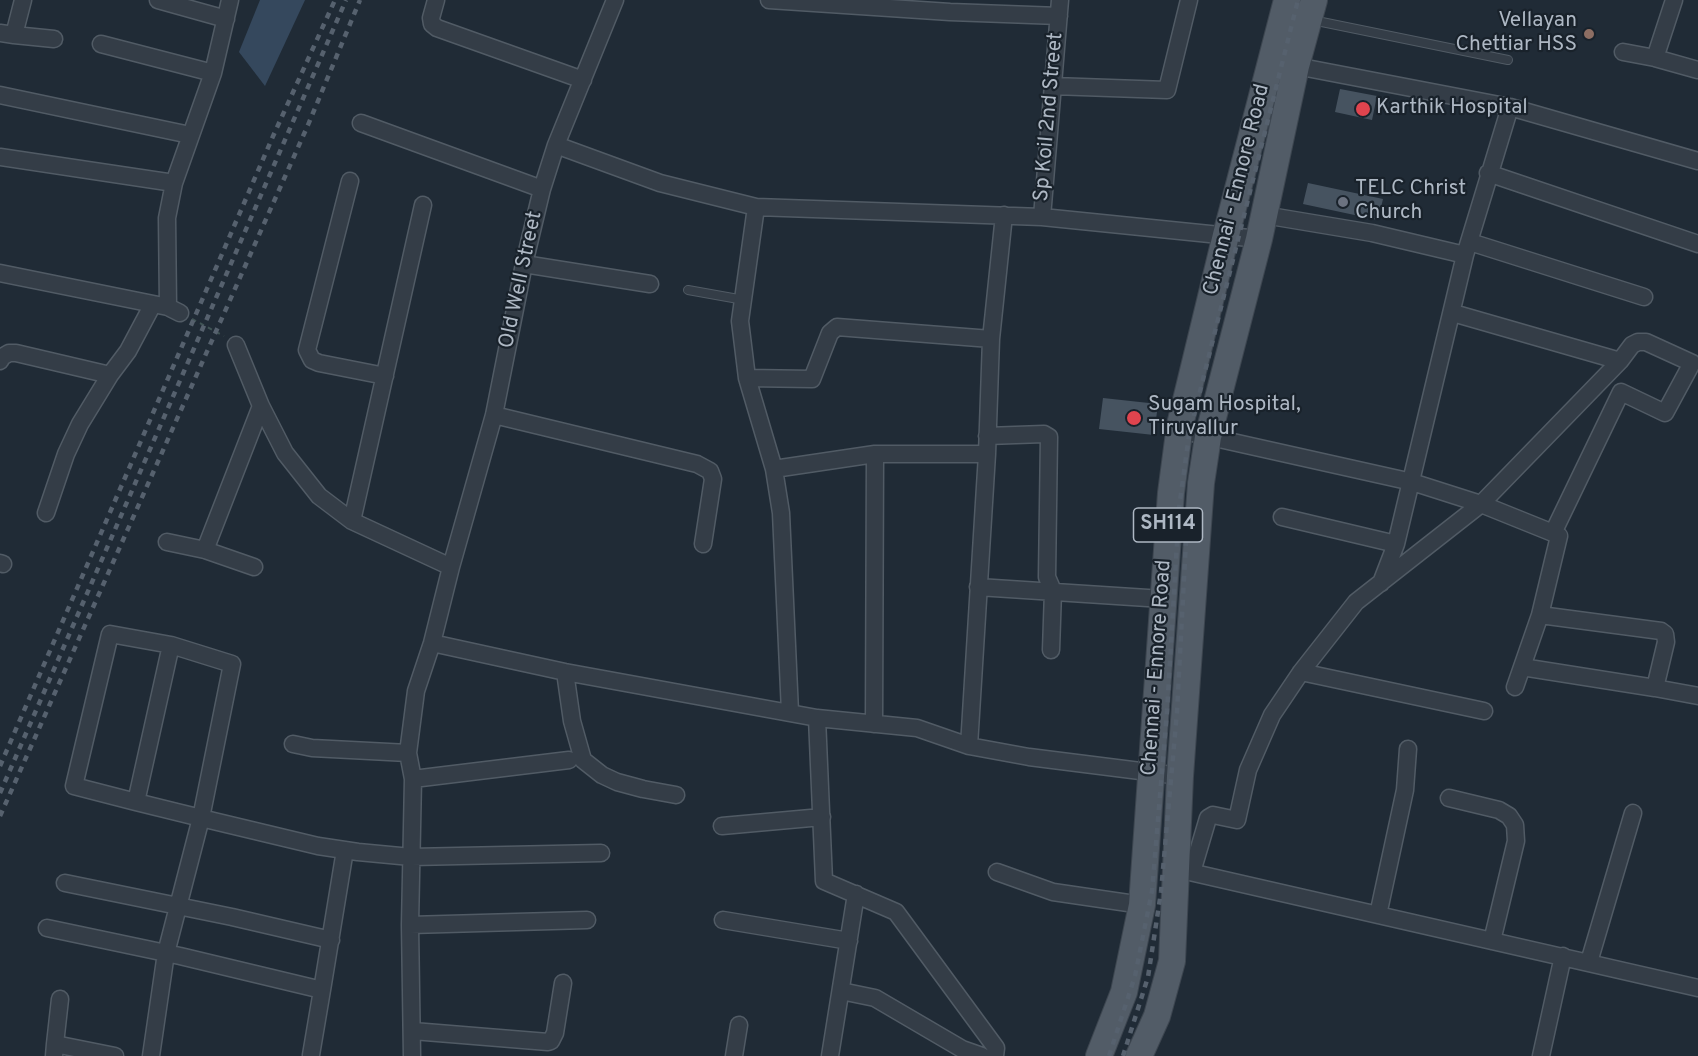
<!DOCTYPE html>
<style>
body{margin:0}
canvas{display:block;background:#202b36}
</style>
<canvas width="1698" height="1056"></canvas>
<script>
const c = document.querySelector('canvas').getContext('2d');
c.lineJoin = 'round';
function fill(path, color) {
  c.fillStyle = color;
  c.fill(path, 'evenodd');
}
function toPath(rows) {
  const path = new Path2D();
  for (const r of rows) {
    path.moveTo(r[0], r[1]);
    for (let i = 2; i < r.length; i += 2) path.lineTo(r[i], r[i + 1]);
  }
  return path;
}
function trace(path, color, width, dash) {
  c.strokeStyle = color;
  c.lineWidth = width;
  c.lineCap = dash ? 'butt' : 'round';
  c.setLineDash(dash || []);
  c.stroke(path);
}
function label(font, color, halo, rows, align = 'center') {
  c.font = font + ' Overpass,sans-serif';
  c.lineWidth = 4.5;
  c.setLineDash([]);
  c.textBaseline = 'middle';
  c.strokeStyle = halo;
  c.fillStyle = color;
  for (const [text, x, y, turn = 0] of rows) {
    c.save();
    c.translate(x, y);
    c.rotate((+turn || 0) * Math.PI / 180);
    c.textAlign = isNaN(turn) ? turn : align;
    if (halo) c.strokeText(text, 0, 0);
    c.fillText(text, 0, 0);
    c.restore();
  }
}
fill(toPath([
 [260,0,305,0,265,86,239,52]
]), '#35485d');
fill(toPath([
 [1340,89,1377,96,1372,120,1335,112],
 [1308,183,1383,199,1378,220,1303,204],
 [1103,398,1158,404,1154,435,1099,429]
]), '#465360');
const lane = toPath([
 [1312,20,1508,60],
 [688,290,744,300]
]);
const street = toPath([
 [158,0,226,19],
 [436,0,431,18,432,24,437,28,583,80],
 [769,0,950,12,1059,16],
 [0,33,14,35,23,0],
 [14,35,54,39],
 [101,44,213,73],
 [1623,52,1655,58,1698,70],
 [1655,58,1674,0],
 [1296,66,1510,107,1698,161],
 [1053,86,1167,90,1189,0],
 [0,95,190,135],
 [361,123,542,189],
 [556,145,660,183,756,207,1042,217,1259,239],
 [0,157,174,183],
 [1488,173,1698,244],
 [350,181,307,350,312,360,319,363,385,376],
 [756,207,740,321,747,378,774,469,781,513,790,712],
 [1264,215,1372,233,1465,255],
 [1042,217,1060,0],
 [1470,242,1644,297],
 [524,264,650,284],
 [0,273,168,307,180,313],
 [168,307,167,218,174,183,213,73,230,0],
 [1453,313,1620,361],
 [236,345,261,406,285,453,319,496,352,521,451,567],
 [0,361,2,357,9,353,16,353,110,375],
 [747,378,812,379,830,333,837,327,991,339],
 [494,415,697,464,710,471,713,479,703,544],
 [1179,430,1412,482,1481,504,1553,533,1559,536,1540,615,1661,631,1665,634,1666,642,1655,688,1698,696],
 [987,436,1044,434,1049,437,1047,577,1053,591,1051,650],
 [774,469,875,454,987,454],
 [46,513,66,454,80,424,110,375,128,351,153,304],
 [1282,517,1396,544],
 [352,521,423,205],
 [167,542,205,550,254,567],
 [205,550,261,406],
 [0,563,3,564],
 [1381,583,1396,544,1465,255,1510,107],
 [978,587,1163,599],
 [432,643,565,672,817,718,917,728,969,746,1029,757,1180,776],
 [1522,667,1655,688],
 [565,672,572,721,583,760,602,775,617,782,643,789,676,795],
 [1301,672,1484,711],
 [1515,687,1540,615],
 [817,718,824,881,896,912,996,1048,995,1056],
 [874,724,875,454],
 [293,744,312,748,408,753],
 [969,746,987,454,991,339,1004,215],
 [413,779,569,760],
 [1449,798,1499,810,1509,816,1515,825,1516,841,1492,941],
 [136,802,171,645],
 [722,826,822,817],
 [1181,870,1698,988],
 [997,872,1053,892,1142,905],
 [1192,872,1208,818,1213,815,1237,820,1248,770,1272,715,1301,672,1356,602,1481,504,1620,361,1632,345,1638,342,1646,342,1692,363,1665,413,1621,392,1553,533],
 [65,883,232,917,331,940],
 [1378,915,1405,790,1408,749],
 [723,920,849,941],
 [410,925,587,920],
 [47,928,180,956,322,990,345,850],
 [1589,962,1633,813],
 [841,991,875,998,962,1049,982,1056],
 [413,1031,548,1042,551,1041,555,1033,563,983],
 [55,1044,60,999],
 [311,1055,322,990],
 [54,1056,55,1044,115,1056],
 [151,1056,166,953,201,818,232,664,171,645,110,634,74,786,136,802,201,818,318,846,358,852,411,857,601,853],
 [412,1056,410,925,413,779,408,753,416,691,432,643,451,567,494,415,524,264,542,189,556,145,615,0],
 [734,1056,739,1025],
 [830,1056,856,894],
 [1541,1056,1563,956]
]);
const primary = toPath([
 [1099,1056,1124,992,1142,905,1171,493,1180,425,1226,235,1287,0],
 [1139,1056,1157,1016,1172,961,1180,776,1201,483,1208,437,1259,239,1296,66,1314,0]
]);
trace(lane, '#515b65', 10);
trace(street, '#515b65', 19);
trace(primary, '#3d4650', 28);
trace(toPath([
 [192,319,224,336]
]), '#405455', 2, [4.5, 4.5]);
trace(lane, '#343d47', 8);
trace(street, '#343d47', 16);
trace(primary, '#525c67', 26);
trace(toPath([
 [0,766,274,134,335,0],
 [0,793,346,0],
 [0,816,308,125,360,0],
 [1109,1056,1135,976,1152,891,1167,711,1179,508,1189,435,1298,0],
 [1123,1056,1148,977,1161,892,1177,712,1187,523]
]), '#56616e', 4.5, [6, 6]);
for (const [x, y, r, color] of [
 [1589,34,6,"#8d6e63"],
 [1363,109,8,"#e0444e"],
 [1343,202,6,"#6b7280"],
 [1134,418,8,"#e0444e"]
]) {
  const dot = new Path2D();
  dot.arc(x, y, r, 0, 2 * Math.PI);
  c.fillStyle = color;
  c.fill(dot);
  trace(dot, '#19222b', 2);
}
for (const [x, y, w] of [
 [1168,525,69]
]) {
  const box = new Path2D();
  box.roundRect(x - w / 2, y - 17, w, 34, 4.5);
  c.fillStyle = '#19222b';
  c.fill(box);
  trace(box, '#aeb8c4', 1.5);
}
label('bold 20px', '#aeb8c4', null, [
 ["SH114",1168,525]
]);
label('21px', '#aeb8c4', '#19222b', [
 ["Vellayan",1577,22,"right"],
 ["Chettiar HSS",1577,46,"right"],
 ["Karthik Hospital",1376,109],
 ["TELC Christ",1355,190],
 ["Church",1355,214],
 ["Sugam Hospital,",1148,406],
 ["Tiruvallur",1148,430]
], 'left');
label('21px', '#aeb8c4', '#19222b', [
 ["Sp Koil 2nd Street",1050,117,-85],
 ["Chennai - Ennore Road",1238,190,-76],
 ["Old Well Street",522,280,-78],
 ["Chennai - Ennore Road",1158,668,-86]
]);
</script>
